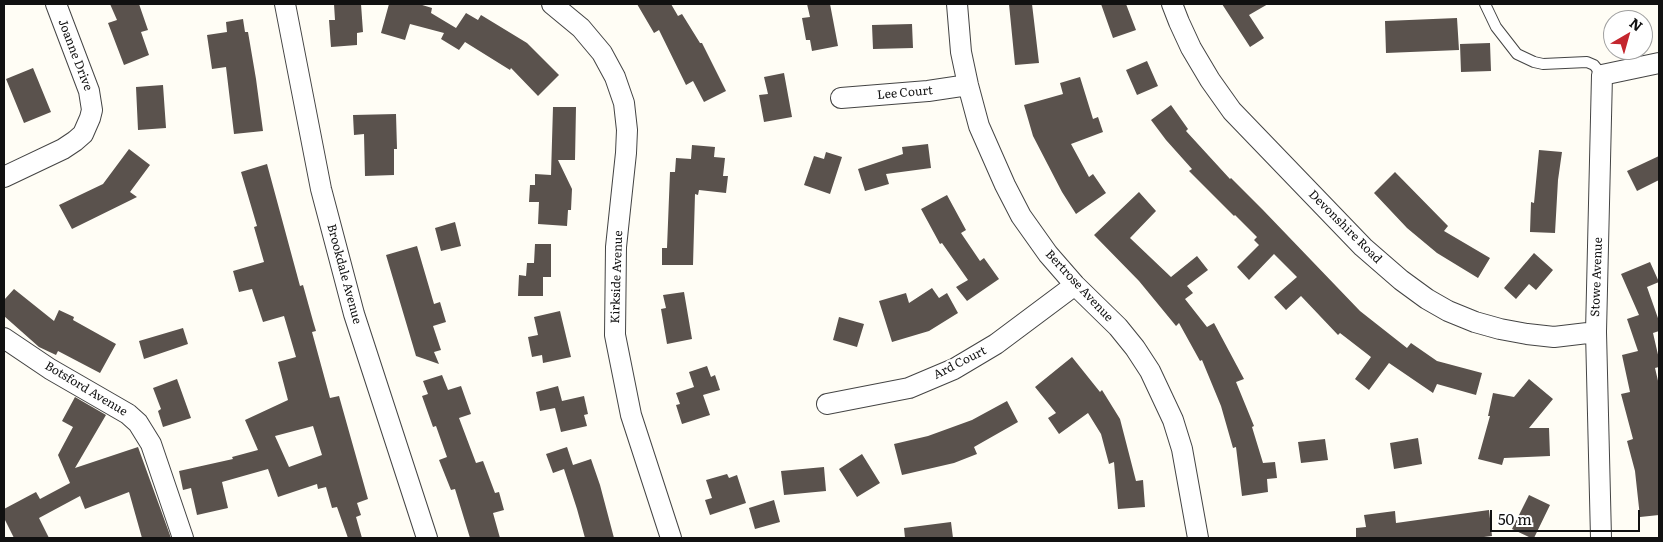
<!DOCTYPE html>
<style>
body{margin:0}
#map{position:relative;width:1663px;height:542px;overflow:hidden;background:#fffdf5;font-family:Literata,serif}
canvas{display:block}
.frame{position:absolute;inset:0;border:5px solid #111;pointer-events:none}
.north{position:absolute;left:1603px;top:10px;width:50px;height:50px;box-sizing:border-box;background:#fff;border:1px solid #a0a0a0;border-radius:50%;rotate:38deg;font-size:14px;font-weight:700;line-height:20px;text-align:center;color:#111}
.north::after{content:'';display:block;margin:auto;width:18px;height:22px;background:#c4262e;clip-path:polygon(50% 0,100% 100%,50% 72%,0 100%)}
.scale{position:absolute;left:1490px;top:510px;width:150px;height:22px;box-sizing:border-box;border:2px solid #111;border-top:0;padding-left:6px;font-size:15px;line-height:18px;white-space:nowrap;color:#111;-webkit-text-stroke:4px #fff;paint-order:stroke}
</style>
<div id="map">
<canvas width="1663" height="542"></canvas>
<div class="frame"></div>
<div class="north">N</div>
<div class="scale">50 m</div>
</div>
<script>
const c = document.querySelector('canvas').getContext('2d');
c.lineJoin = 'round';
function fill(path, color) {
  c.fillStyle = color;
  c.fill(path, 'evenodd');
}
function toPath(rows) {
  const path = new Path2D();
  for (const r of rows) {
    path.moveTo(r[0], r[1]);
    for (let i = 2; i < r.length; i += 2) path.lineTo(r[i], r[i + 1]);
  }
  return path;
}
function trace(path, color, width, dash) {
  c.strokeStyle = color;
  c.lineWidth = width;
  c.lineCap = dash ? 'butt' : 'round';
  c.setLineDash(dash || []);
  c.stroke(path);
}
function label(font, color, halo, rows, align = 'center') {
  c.font = font + ' Literata,serif';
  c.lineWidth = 5;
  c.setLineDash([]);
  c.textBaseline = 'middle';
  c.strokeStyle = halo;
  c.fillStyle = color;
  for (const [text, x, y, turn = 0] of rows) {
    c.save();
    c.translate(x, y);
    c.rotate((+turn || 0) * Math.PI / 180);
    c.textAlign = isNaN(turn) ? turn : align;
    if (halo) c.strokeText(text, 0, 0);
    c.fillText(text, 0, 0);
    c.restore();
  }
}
fill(toPath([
 [110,4,139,4,148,30,141,32,149,55,124,65,108,23,117,20],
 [334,4,361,4,363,32,357,33,357,45,331,47,329,20,335,20],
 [389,4,419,4,432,8,431,13,456,28,466,13,478,20,481,15,527,43,559,75,538,96,511,68,510,70,465,42,459,50,441,39,444,33,410,24,405,40,381,33],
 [637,4,671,4,678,16,682,14,700,43,702,43,726,91,704,102,693,81,686,85,659,30,654,33],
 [807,4,830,4,838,46,812,51,810,40,806,40,802,18,810,17],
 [1009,4,1032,4,1039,63,1015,65],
 [1101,4,1126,4,1136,30,1113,38],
 [1222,4,1268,4,1249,15,1264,38,1250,47],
 [1457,18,1459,50,1386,53,1385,21],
 [243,19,245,32,248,32,256,79,263,131,234,134,226,67,212,69,207,35,227,32,226,22],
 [912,24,913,48,873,49,872,25],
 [1490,43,1491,71,1461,72,1460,44],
 [1147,61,1158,86,1137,95,1126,70],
 [33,68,51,112,24,123,6,79],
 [784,73,792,117,764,122,759,95,768,94,764,77],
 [1080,77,1093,119,1098,117,1103,132,1071,144,1089,177,1093,174,1106,193,1076,214,1062,192,1033,136,1024,105,1063,94,1060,83],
 [163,85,166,128,138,130,136,87],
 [1171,105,1188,129,1186,131,1230,179,1231,178,1263,210,1360,311,1407,348,1411,343,1437,361,1482,373,1476,395,1437,384,1433,393,1389,363,1369,390,1355,379,1371,357,1340,333,1338,335,1301,296,1286,310,1274,297,1297,277,1274,254,1249,280,1237,267,1259,245,1254,240,1257,237,1235,215,1234,216,1189,171,1192,169,1166,140,1151,120],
 [553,107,576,107,575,160,558,160,572,189,571,210,568,210,567,226,538,224,539,202,529,202,530,185,535,185,535,174,551,175],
 [396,114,397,149,394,149,394,175,365,176,364,134,354,135,353,115],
 [928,144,931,168,886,174,889,184,865,191,858,169,903,154,902,147],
 [692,145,715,147,714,157,725,158,723,176,728,176,726,193,699,190,698,195,695,194,693,265,662,265,662,248,667,248,670,172,675,172,676,158,691,159],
 [129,149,150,165,130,192,137,197,72,229,59,205,103,184],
 [1539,150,1562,152,1558,180,1555,233,1530,232,1531,202,1534,203],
 [826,152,842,157,830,194,804,185,814,156,824,159],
 [1659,156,1659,180,1637,191,1627,171],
 [267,164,300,286,303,285,313,321,316,331,312,332,330,398,339,396,368,499,357,503,361,515,356,517,362,538,348,538,337,507,332,508,326,487,318,489,317,484,278,497,268,469,222,482,228,508,197,515,191,488,183,490,179,471,233,459,232,457,258,450,245,420,288,400,278,362,296,357,284,316,263,322,252,289,239,292,233,271,264,262,254,227,257,226,241,172],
 [313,426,322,455,289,467,275,436],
 [1395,172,1448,226,1444,231,1490,258,1478,278,1437,253,1407,228,1374,193],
 [1139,192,1156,211,1130,238,1171,277,1197,256,1208,270,1187,286,1193,293,1185,299,1207,327,1214,323,1244,379,1236,382,1254,426,1252,427,1263,463,1275,462,1277,478,1267,479,1268,492,1242,496,1236,447,1233,448,1221,406,1202,360,1200,361,1179,323,1176,326,1139,281,1094,235],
 [947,195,966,230,961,233,980,261,984,258,999,279,967,301,956,287,968,280,942,243,940,244,921,209],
 [455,222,461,246,441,251,435,228],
 [535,244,551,244,551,277,543,277,543,296,518,296,519,275,526,276,527,263,534,263],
 [417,246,434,304,440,302,446,322,433,326,441,350,434,352,439,364,416,356,386,255],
 [1534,253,1553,270,1536,290,1529,284,1516,299,1504,288],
 [1650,262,1659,282,1647,287,1659,321,1659,331,1653,333,1659,359,1659,367,1655,368,1659,385,1659,515,1640,517,1635,471,1627,441,1633,439,1621,394,1630,392,1622,355,1638,351,1627,319,1639,315,1621,274],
 [932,288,939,298,947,293,958,313,929,331,892,342,879,301,906,293,909,303],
 [14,289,54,321,59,310,74,317,73,320,116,344,100,373,58,351,56,355,39,347,4,316,4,300],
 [684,292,692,339,667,344,661,309,666,308,663,295],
 [560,311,571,357,543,363,542,355,532,357,528,337,538,335,534,317],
 [839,317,864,324,857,347,833,340],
 [183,328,188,344,144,359,139,341],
 [1072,357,1100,392,1102,390,1120,419,1136,481,1143,480,1145,507,1118,509,1114,462,1109,464,1101,434,1088,413,1059,434,1048,418,1056,413,1035,387],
 [707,366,711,377,715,375,720,390,703,395,710,415,682,424,676,405,680,404,676,393,694,387,689,372],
 [442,375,448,390,461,386,471,414,459,418,476,463,483,461,495,493,499,492,504,510,493,513,500,538,470,538,455,489,451,490,439,460,447,457,436,426,433,427,422,396,428,394,423,381],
 [177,379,191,418,163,427,158,411,161,409,153,388],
 [1529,379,1553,399,1529,428,1549,428,1550,456,1504,458,1502,465,1478,459,1490,416,1488,416,1493,393,1514,397],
 [558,386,562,401,584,396,588,414,584,415,587,426,561,432,555,408,540,411,536,392],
 [75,397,106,415,75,468,138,447,171,538,142,538,129,492,85,509,80,496,39,518,49,538,14,538,4,518,4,509,36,492,40,499,70,483,58,455,73,427,62,421],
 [1007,401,1018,422,974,447,977,454,954,463,902,475,894,444,928,436,972,420],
 [1418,438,1422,464,1394,469,1390,443],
 [1325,439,1328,460,1301,463,1298,442],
 [567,447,573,465,591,459,600,485,614,538,585,538,577,509,564,469,553,473,546,454],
 [862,454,880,483,857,497,839,469],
 [824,467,826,491,784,495,781,471],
 [727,474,729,478,737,475,746,503,710,515,705,500,712,498,706,480],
 [1529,495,1550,505,1534,538,1531,538,1512,529],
 [774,500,780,522,755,529,749,508],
 [1489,510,1492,536,1476,538,1356,538,1356,528,1366,527,1364,515,1395,511,1396,523],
 [951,522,953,538,905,538,904,528]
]), '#5a524d');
const service = toPath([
 [1485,4,1496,27,1517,54,1534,62,1543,64,1587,62,1594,65,1602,75]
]);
const minor = toPath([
 [285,4,321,189,354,314,427,538],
 [552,4,581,28,602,53,615,77,624,103,627,130,626,153,616,247,615,335,631,415,671,538],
 [957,4,961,52,968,85,979,126,1005,185,1021,216,1048,254,1075,285,1118,327,1135,348,1150,371,1173,420,1182,449,1198,538],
 [1172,4,1179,22,1191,48,1210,80,1232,111,1363,247,1401,280,1427,299,1448,311,1475,322,1500,329,1527,334,1554,337,1596,332],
 [841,98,928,91,968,85],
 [4,177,63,149,75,141,83,134,90,118,92,110,89,91,56,4],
 [4,338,50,369,128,414,138,423,151,444,183,538],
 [827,404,909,388,954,369,996,344,1075,285],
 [1601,538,1596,332,1602,75,1659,63]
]);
trace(service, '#444', 12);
trace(minor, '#444', 22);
trace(service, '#fff', 10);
trace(minor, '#fff', 20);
label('12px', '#111', '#fff', [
 ["Joanne Drive",75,55,69],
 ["Lee Court",905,93,-5],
 ["Devonshire Road",1345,227,45],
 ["Brookdale Avenue",344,274,75],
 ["Kirkside Avenue",617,277,-88],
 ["Stowe Avenue",1597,277,-88],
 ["Bertrose Avenue",1079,286,47],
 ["Ard Court",960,363,-27],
 ["Botsford Avenue",86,389,31]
]);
</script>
